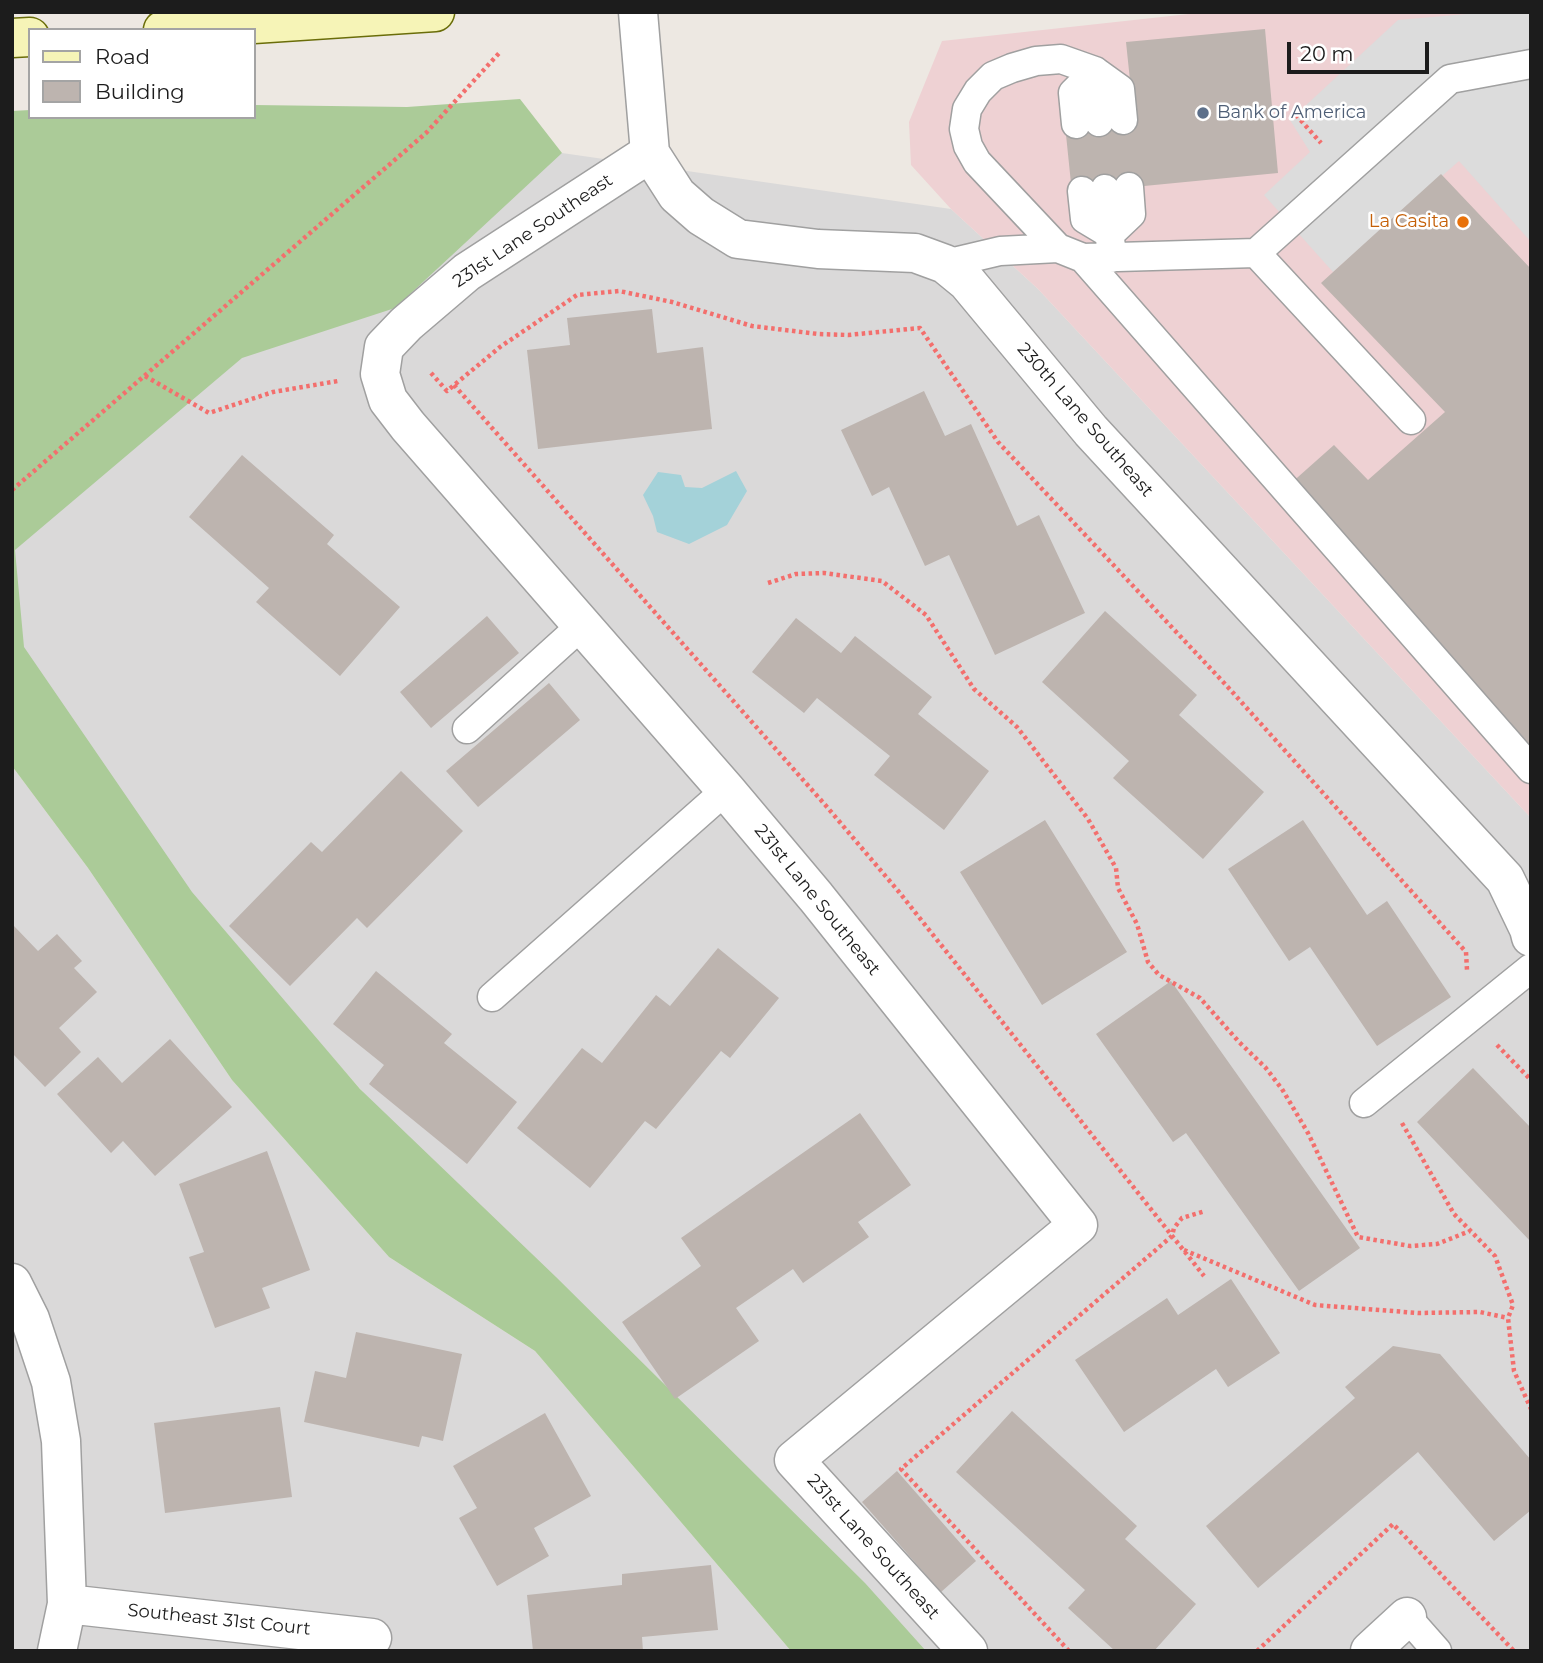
<!DOCTYPE html>
<style>
body{margin:0}
#map{position:relative;width:1543px;height:1663px;overflow:hidden;background:#ede8e2;font-family:Montserrat,sans-serif}
canvas{display:block}
.frame{position:absolute;inset:0;border:14px solid #1c1c1c;pointer-events:none}
.legend{position:absolute;left:28px;top:28px;width:228px;height:91px;box-sizing:border-box;background:#fff;border:2px solid #a4a4a4;margin:0;padding:9px 12px;list-style:none;font-size:21px;color:#1c1c1c}
.legend li{display:flex;align-items:center;gap:14px;height:35px}
.legend b{width:35px;border:2px solid #a4a4a4}
.scale{position:absolute;left:1287px;top:42px;width:142px;height:32px;box-sizing:border-box;border:4px solid #1c1c1c;border-top:0;padding-left:9px;font-size:21px;line-height:24px;white-space:nowrap;color:#1c1c1c;-webkit-text-stroke:5px #fff;paint-order:stroke}
</style>
<div id="map">
<canvas width="1543" height="1663"></canvas>
<div class="frame"></div>
<ul class="legend">
<li><b style="height:9px;background:#f6f4b7"></b>Road</li>
<li><b style="height:19px;background:#bdb4af"></b>Building</li>
</ul>
<div class="scale">20 m</div>
</div>
<script>
const c = document.querySelector('canvas').getContext('2d');
c.lineJoin = 'round';
function fill(path, color) {
  c.fillStyle = color;
  c.fill(path, 'evenodd');
}
function toPath(rows) {
  const path = new Path2D();
  for (const r of rows) {
    path.moveTo(r[0], r[1]);
    for (let i = 2; i < r.length; i += 2) path.lineTo(r[i], r[i + 1]);
  }
  return path;
}
function trace(path, color, width, dash) {
  c.strokeStyle = color;
  c.lineWidth = width;
  c.lineCap = dash ? 'butt' : 'round';
  c.setLineDash(dash || []);
  c.stroke(path);
}
function label(font, color, halo, rows, align = 'center') {
  c.font = font + ' Montserrat,sans-serif';
  c.lineWidth = 5;
  c.setLineDash([]);
  c.textBaseline = 'middle';
  c.strokeStyle = halo;
  c.fillStyle = color;
  for (const [text, x, y, turn = 0] of rows) {
    c.save();
    c.translate(x, y);
    c.rotate((+turn || 0) * Math.PI / 180);
    c.textAlign = isNaN(turn) ? turn : align;
    if (halo) c.strokeText(text, 0, 0);
    c.fillText(text, 0, 0);
    c.restore();
  }
}
fill(toPath([
 [562,153,951,209,1038,289,1531,818,1531,1651,878,1651,616,1379,12,694,12,522,343,253],
 [12,766,88,868,232,1080,389,1257,535,1351,791,1651,12,1651]
]), '#dad9d9');
fill(toPath([
 [1207,12,1531,12,1531,818,1038,289,951,209,911,165,909,122,942,41]
]), '#eed1d3');
fill(toPath([
 [520,99,562,153,395,308,242,358,15,550,24,647,192,892,360,1089,556,1277,865,1583,926,1651,791,1651,535,1351,389,1257,232,1080,88,868,12,766,12,111,30,110,30,117,254,117,254,105,407,107]
]), '#abcb98');
fill(toPath([
 [1490,12,1531,12,1531,242,1459,161,1333,272,1264,195,1310,152,1290,120,1398,20]
]), '#dcdcdc');
fill(toPath([
 [736,471,747,491,727,525,689,544,657,532,653,516,643,495,658,472,681,475,685,487,702,488]
]), '#a4d2d9');
fill(toPath([
 [1265,29,1278,173,1072,193,1065,125,1134,119,1126,42],
 [1441,174,1531,269,1531,747,1289,485,1334,445,1368,480,1445,412,1321,283],
 [652,309,657,353,703,347,712,429,538,449,527,350,570,345,567,318],
 [924,391,945,436,971,424,1017,526,1039,515,1085,613,995,655,949,555,925,566,889,487,872,496,841,430],
 [242,455,334,535,327,544,400,607,340,676,256,602,269,588,189,517],
 [1105,611,1197,695,1179,715,1264,792,1203,859,1113,778,1129,761,1042,682],
 [487,616,519,653,431,728,400,692],
 [796,618,841,653,855,636,932,697,918,714,989,771,944,830,874,775,890,756,817,698,804,713,752,672],
 [549,683,580,720,478,807,446,771],
 [401,771,463,831,367,928,357,918,290,986,229,926,311,842,322,852],
 [1045,820,1127,952,1042,1005,960,872],
 [1303,820,1367,915,1387,901,1451,997,1377,1046,1310,947,1289,961,1228,869],
 [14,926,38,951,57,934,82,961,74,968,97,992,59,1028,81,1052,45,1087,12,1053,12,928],
 [718,948,779,998,730,1058,721,1051,656,1129,645,1121,590,1188,517,1128,582,1048,602,1063,656,995,670,1006],
 [376,971,452,1034,444,1043,517,1102,467,1164,369,1084,384,1065,333,1024],
 [1171,981,1360,1248,1299,1291,1186,1133,1173,1142,1096,1034],
 [170,1039,232,1107,155,1176,123,1141,111,1153,57,1094,98,1057,122,1083],
 [1473,1068,1531,1128,1531,1242,1417,1122],
 [860,1113,911,1185,858,1222,869,1237,803,1283,793,1269,736,1308,759,1341,675,1399,622,1322,701,1266,681,1238],
 [267,1151,310,1270,262,1288,270,1308,215,1328,189,1257,204,1252,179,1184],
 [1231,1279,1280,1353,1228,1387,1216,1369,1124,1432,1075,1360,1167,1298,1178,1315],
 [356,1332,462,1354,443,1441,422,1436,419,1447,304,1422,315,1371,346,1378],
 [1393,1346,1440,1354,1531,1460,1531,1510,1494,1541,1418,1452,1258,1588,1206,1526,1355,1398,1345,1387],
 [280,1407,292,1497,165,1513,154,1423],
 [1012,1411,1137,1526,1125,1539,1196,1604,1154,1651,1115,1651,1068,1608,1085,1590,956,1472],
 [545,1413,591,1496,534,1528,549,1556,497,1586,459,1518,477,1508,453,1466],
 [897,1471,976,1561,941,1592,862,1502],
 [711,1565,718,1630,642,1637,643,1651,533,1651,527,1595,622,1585,622,1574]
]), '#bdb4af');
const service = toPath([
 [1095,71,1099,122],
 [1076,124,1073,93,1095,71],
 [1105,189,1112,258],
 [1082,191,1085,219,1110,234],
 [1110,234,1131,214,1129,187],
 [1058,248,977,162,968,146,964,129,967,109,978,91,993,76,1012,68,1036,61,1061,59,1095,71,1120,89,1123,120],
 [1256,253,1411,420],
 [1083,258,1531,769],
 [945,264,1000,251,1058,248,1083,258,1256,253,1450,79,1531,64],
 [467,729,582,625],
 [492,997,726,790],
 [1364,1103,1531,968],
 [1407,1617,1437,1651]
]);
const minor = toPath([
 [638,12,650,153,677,195,701,216,738,239,818,249,915,253,945,264,967,282,1091,431,1505,879,1529,929,1531,937],
 [650,153,467,272,406,324,384,347,380,374,388,400,408,426,726,790,816,897,1078,1225,794,1460,968,1651],
 [12,1283,30,1319,51,1382,61,1441,67,1604,57,1651],
 [67,1604,372,1638],
 [1370,1651,1407,1617]
]);
const secondary = toPath([
 [163,30,435,12],
 [12,38,30,37]
]);
trace(service, '#a0a0a0', 31);
trace(minor, '#a0a0a0', 41);
trace(secondary, '#6a6d09', 41);
trace(toPath([
 [1296,115,1321,143],
 [431,373,447,391,500,347,577,295,619,291,672,302,752,326,818,334,848,335,920,328,998,442,1226,685,1466,952,1467,970],
 [145,376,209,413,273,392,338,381],
 [454,385,827,807,899,892,1204,1276],
 [12,490,426,133,501,51],
 [768,583,796,574,824,573,882,581,926,615,974,689,1017,727,1088,819,1116,868,1118,888,1137,924,1148,962,1159,975,1200,998,1239,1042,1265,1067,1282,1089,1308,1133,1358,1237,1410,1246,1437,1244,1470,1231],
 [1497,1045,1531,1080],
 [1402,1123,1454,1214,1495,1256,1513,1305,1508,1318,1514,1371,1531,1409],
 [1184,1250,1315,1305,1418,1313,1480,1312,1508,1318],
 [1069,1651,901,1469,1172,1236,1174,1228,1182,1218,1205,1211],
 [1257,1651,1393,1524,1514,1651]
]), '#f36f6d', 4.5, [3.5, 3.5]);
trace(service, '#fff', 28);
trace(minor, '#fff', 38);
trace(secondary, '#f6f4b7', 38);
for (const [x, y, r, color] of [
 [1203,113,7,"#5c6f8a"],
 [1463,222,7,"#e8710a"]
]) {
  const dot = new Path2D();
  dot.arc(x, y, r, 0, 2 * Math.PI);
  c.fillStyle = color;
  c.fill(dot);
  trace(dot, '#fff', 2.5);
}
label('18px', '#4e5e75', '#fff', [
 ["Bank of America",1217,113]
], 'left');
label('18px', '#c56008', '#fff', [
 ["La Casita",1449,222]
], 'right');
label('18px', '#1c1c1c', '#fff', [
 ["231st Lane Southeast",533,231,-34],
 ["230th Lane Southeast",1085,420,49],
 ["231st Lane Southeast",817,900,51],
 ["231st Lane Southeast",873,1547,48],
 ["Southeast 31st Court",219,1620,6]
]);
</script>
